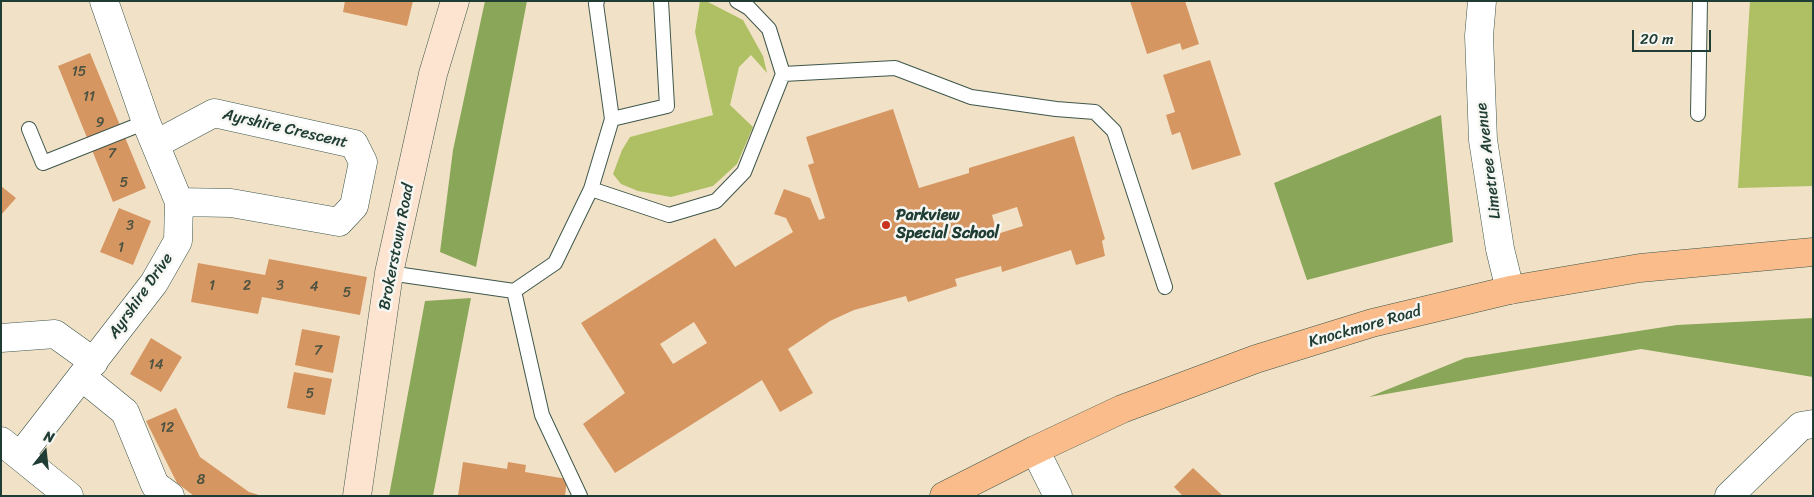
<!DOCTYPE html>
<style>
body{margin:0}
#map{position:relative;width:1814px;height:497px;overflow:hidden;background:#f1e2c7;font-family:Sriracha,sans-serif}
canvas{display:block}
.frame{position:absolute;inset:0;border:2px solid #1f3d34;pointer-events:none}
.north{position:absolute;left:20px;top:427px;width:50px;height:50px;-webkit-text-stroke:4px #f6f6f2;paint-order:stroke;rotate:16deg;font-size:14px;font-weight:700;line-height:20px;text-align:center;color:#1f3d34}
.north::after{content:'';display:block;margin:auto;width:18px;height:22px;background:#1f3d34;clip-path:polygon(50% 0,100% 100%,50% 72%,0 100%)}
.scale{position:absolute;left:1632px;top:30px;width:79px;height:22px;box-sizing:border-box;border:2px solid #1f3d34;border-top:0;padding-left:6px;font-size:15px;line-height:18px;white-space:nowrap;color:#1f3d34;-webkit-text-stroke:4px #f6f6f2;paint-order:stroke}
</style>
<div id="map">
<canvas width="1814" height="497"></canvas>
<div class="frame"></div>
<div class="north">N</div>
<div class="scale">20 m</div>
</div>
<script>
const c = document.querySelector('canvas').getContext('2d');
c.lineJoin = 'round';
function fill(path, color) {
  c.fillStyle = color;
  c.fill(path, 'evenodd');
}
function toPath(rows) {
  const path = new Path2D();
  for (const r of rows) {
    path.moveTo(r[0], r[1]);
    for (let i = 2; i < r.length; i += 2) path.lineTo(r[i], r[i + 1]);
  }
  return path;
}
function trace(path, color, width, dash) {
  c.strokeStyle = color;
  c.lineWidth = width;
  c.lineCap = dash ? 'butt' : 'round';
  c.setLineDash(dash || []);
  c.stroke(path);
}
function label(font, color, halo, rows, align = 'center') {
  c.font = font + ' Sriracha,sans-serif';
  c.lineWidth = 5;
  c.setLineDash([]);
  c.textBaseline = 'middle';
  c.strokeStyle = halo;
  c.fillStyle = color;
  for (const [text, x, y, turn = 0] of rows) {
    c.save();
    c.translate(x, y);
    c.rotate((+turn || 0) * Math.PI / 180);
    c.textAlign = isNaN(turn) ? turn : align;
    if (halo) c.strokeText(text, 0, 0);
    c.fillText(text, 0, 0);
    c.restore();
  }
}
fill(toPath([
 [700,1,706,1,743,20,763,56,767,73,751,55,739,67,730,105,753,127,737,164,713,186,671,197,638,191,621,184,613,174,622,150,630,137,713,115,695,32],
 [1750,1,1813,1,1813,186,1738,188]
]), '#aec063');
fill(toPath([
 [485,1,527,1,476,267,440,252,453,150],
 [1441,115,1453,242,1307,280,1274,183],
 [471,298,433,496,389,496,425,301],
 [1813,318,1813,377,1641,349,1369,397,1465,358,1677,325]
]), '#8aa659');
fill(toPath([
 [345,1,413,1,407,26,343,12],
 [1130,1,1185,1,1199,44,1182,50,1180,43,1147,54],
 [90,53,146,188,113,202,58,66],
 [1210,60,1241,155,1192,170,1180,132,1172,135,1166,115,1175,112,1163,75],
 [893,109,919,188,969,173,969,168,1074,136,1105,239,1102,241,1105,256,1076,265,1071,250,1002,272,1001,266,955,279,957,286,908,302,906,296,854,310,830,321,788,349,813,393,780,412,762,380,615,473,583,424,625,393,581,323,715,238,735,267,793,232,786,218,774,214,784,189,810,198,819,220,825,218,808,165,814,163,806,137],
 [1017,207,1023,226,997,234,992,215],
 [694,322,707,343,673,364,660,344],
 [1,186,16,198,1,215],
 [119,208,151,221,133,265,100,252],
 [269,259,367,277,360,315,262,297,258,314,191,302,198,263,265,275],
 [302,329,340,336,333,373,295,365],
 [151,338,182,357,161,392,130,374],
 [294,372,332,379,325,415,287,408],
 [176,408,200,457,249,492,262,496,194,496,177,483,146,421],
 [463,462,507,469,508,462,526,465,525,472,567,479,565,496,458,496],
 [1193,468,1223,496,1183,496,1174,487]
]), '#d69662');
const lane = toPath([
 [783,74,895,68,971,97,1056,109,1095,112,1114,131,1165,287],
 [1698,114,1700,1],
 [612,119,667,106,661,1],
 [29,129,43,163,146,122],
 [591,189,669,215,716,201,744,172,783,74,769,29,749,8,737,1],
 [389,273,514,291,555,263,591,189,612,119,596,4,597,1],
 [514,291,542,415,580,496]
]);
const street = toPath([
 [1482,1,1479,36,1483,140,1500,249,1510,290],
 [156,144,214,113,354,144,363,162,354,206,339,222,231,203,179,202],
 [1,338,55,334,94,362],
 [82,377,125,412,155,485,170,496],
 [1,441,69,496],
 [1035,450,1058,496],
 [20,456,154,283,178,241,179,202,146,122,104,1],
 [1729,496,1801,426,1813,424]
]);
const secondary = toPath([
 [357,496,389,273,433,74,455,1]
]);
const primary = toPath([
 [944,496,1035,450,1122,409,1256,359,1372,323,1510,290,1640,268,1813,252]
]);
trace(lane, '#3e564a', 16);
trace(street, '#3e564a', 29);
trace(secondary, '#3e564a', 29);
trace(primary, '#3e564a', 29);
trace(lane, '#fff', 14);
trace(street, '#fff', 28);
trace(secondary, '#fde4d0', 28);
trace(primary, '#f9bc8a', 28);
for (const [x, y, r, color] of [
 [886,225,5,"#c8321e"]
]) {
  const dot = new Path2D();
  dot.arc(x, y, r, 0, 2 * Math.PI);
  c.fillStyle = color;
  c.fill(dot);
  trace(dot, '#f6f6f2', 2);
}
label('14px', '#4d5340', null, [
 ["15",79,72],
 ["11",89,97],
 ["9",100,123],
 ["7",112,154],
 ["5",124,183],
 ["3",130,226],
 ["1",121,248],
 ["1",212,286],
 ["2",247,286],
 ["3",280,286],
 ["4",314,287],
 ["5",347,293],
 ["7",318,351],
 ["14",156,365],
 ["5",310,394],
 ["12",167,428],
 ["8",201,480]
]);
label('16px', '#1f3d34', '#f6f6f2', [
 ["Ayrshire Crescent",285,129,13],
 ["Limetree Avenue",1489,161,-97],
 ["Brokerstown Road",397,247,-79],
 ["Ayrshire Drive",141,296,-55],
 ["Knockmore Road",1365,327,-16]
]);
label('bold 16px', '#1f3d34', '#f6f6f2', [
 ["Parkview",896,216],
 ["Special School",896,234]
], 'left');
</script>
